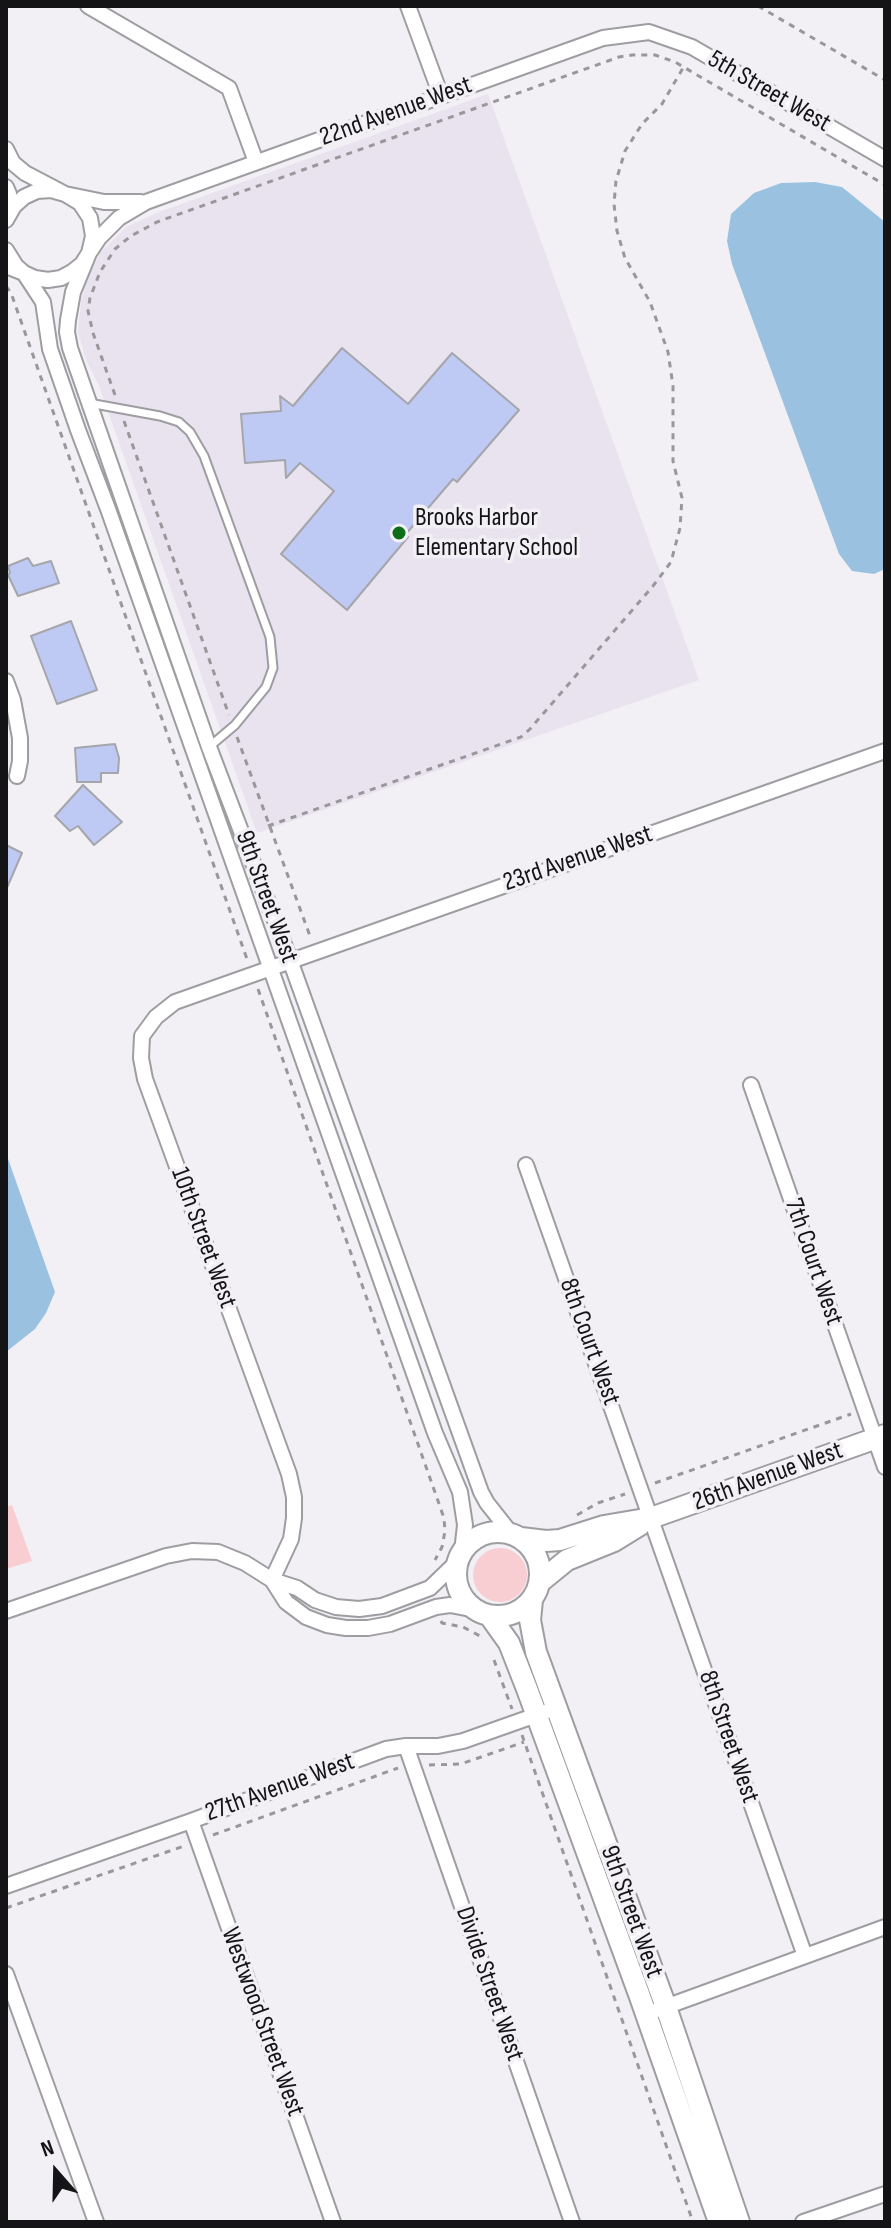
<!DOCTYPE html>
<style>
body{margin:0}
#map{position:relative;width:891px;height:2228px;overflow:hidden;background:#f2f0f5;font-family:"Sofia Sans Condensed",sans-serif}
canvas{display:block}
.frame{position:absolute;inset:0;border:8px solid #141315;pointer-events:none}
.north{position:absolute;left:16px;top:2132px;width:80px;height:80px;-webkit-text-stroke:6px #f2f0f5;paint-order:stroke;rotate:340deg;font-size:22px;font-weight:700;line-height:32px;text-align:center;color:#141315}
.north::after{content:'';display:block;margin:auto;width:28px;height:36px;background:#141315;clip-path:polygon(50% 0,100% 100%,50% 72%,0 100%)}
</style>
<div id="map">
<canvas width="891" height="2228"></canvas>
<div class="frame"></div>
<div class="north">N</div>
</div>
<script>
const c = document.querySelector('canvas').getContext('2d');
c.lineJoin = 'round';
function fill(path, color) {
  c.fillStyle = color;
  c.fill(path, 'evenodd');
}
function toPath(rows) {
  const path = new Path2D();
  for (const r of rows) {
    if (r.length === 3) {
      path.moveTo(r[0] + r[2], r[1]);
      path.arc(r[0], r[1], r[2], 0, 2 * Math.PI);
      continue;
    }
    path.moveTo(r[0], r[1]);
    for (let i = 2; i < r.length; i += 2) path.lineTo(r[i], r[i + 1]);
  }
  return path;
}
function trace(path, color, width, dash) {
  c.strokeStyle = color;
  c.lineWidth = width;
  c.lineCap = dash ? 'butt' : 'round';
  c.setLineDash(dash || []);
  c.stroke(path);
}
function label(font, color, halo, rows, align = 'center') {
  c.font = font + ' "Sofia Sans Condensed",sans-serif';
  c.lineWidth = 7;
  c.setLineDash([]);
  c.textBaseline = 'middle';
  c.strokeStyle = halo;
  c.fillStyle = color;
  for (const [text, x, y, turn = 0] of rows) {
    c.save();
    c.translate(x, y);
    c.rotate((+turn || 0) * Math.PI / 180);
    c.textAlign = isNaN(turn) ? turn : align;
    if (halo) c.strokeText(text, 0, 0);
    c.fillText(text, 0, 0);
    c.restore();
  }
}
fill(toPath([
 [488,94,699,680,257,833,99,386,86,360,78,332,81,302,88,276,101,252,126,227,159,212]
]), '#e8e3ef');
fill(toPath([
 [12,1505,32,1561,6,1569,6,1507],
 [500,1575,27]
]), '#f8ced3');
fill(toPath([
 [815,182,842,187,885,222,885,569,874,574,852,571,839,554,732,264,727,241,731,214,754,193,781,183],
 [6,1153,55,1292,46,1313,35,1329,6,1352]
]), '#9ac2e0');
const building = toPath([
 [342,348,408,404,452,353,519,410,457,482,453,479,405,535,408,537,347,610,281,554,334,491,300,463,286,478,285,460,245,463,241,414,281,411,280,396,293,406,342,348],
 [28,558,33,566,51,561,59,583,18,596,8,575,10,573,8,566,28,558],
 [71,621,97,690,57,704,31,636,71,621],
 [115,744,119,758,118,773,101,773,101,782,77,782,75,748,115,744],
 [83,785,122,822,94,845,78,826,70,831,55,816,83,785],
 [6,845,22,853,6,890,6,845]
]);
fill(building, '#becaf4');
trace(building, '#a5a6ab', 2);
const lane = toPath([
 [89,403,160,416,179,422,190,432,204,456,270,637,273,668,266,687,235,725,209,747]
]);
const street = toPath([
 [88,6,229,88,256,162],
 [408,6,441,96],
 [6,149,13,163,25,173,65,194,104,202,141,202],
 [6,187,9,194,7,214],
 [6,220,14,206,24,197,37,191,51,190,65,194,80,203,90,218,93,236,89,253,82,264,72,272,61,278,48,280,35,278,24,273,16,266,6,250],
 [6,266,24,273,43,302,50,349,78,430,108,509,435,1433,460,1492,465,1525,462,1552],
 [6,681,13,700,20,738,20,761,17,776],
 [751,1085,885,1467],
 [526,1165,805,1956],
 [510,1532,487,1503,481,1492,290,960,209,747,70,348,67,332,68,320,73,292,89,253,99,238,119,218,146,202,603,38,649,32,692,47,885,159],
 [272,1580,291,1539,294,1518,294,1497,289,1474,145,1079,141,1058,142,1036,156,1017,175,1002,885,751],
 [272,1580,286,1602,306,1617,327,1625,346,1628,368,1628,390,1624,436,1607,450,1605,476,1610],
 [6,1611,166,1556,192,1551,218,1552,245,1563,272,1580,297,1588,315,1600,336,1607,359,1609,382,1606,430,1588,458,1561],
 [406,1746,572,2222],
 [191,1821,333,2222],
 [6,1886,191,1821,386,1749,406,1746,438,1746,463,1741,545,1712],
 [6,1974,96,2222],
 [657,2010,885,1927],
 [803,2222,885,2194]
]);
const secondary = toPath([
 [498,1574,42],
 [521,1538,546,1541,560,1540,604,1526,651,1518,885,1435],
 [540,1582,567,1560,614,1541,640,1525],
 [532,1600,530,1620,536,1652,666,2007,739,2222],
 [489,1615,509,1643,527,1689,639,1994,719,2222]
]);
trace(lane, '#9e9da1', 11);
trace(street, '#9e9da1', 18);
trace(secondary, '#9e9da1', 24);
trace(toPath([
 [758,6,885,80],
 [6,286,11,293,247,959],
 [115,395,93,333,88,311,90,298,100,272,115,249,131,236,157,222,619,57,632,55,655,55,675,62,885,185],
 [124,421,229,715],
 [237,737,310,936],
 [268,826,521,737,530,729,653,586,671,562,680,528,682,498,673,461,673,386,668,352,650,302,625,258,617,231,614,204,616,181,625,151,642,124,662,104,683,68],
 [258,989,444,1518,445,1531,442,1547,435,1560],
 [655,1483,851,1414],
 [577,1515,598,1503,625,1494],
 [441,1621,442,1623,463,1627,480,1636],
 [494,1660,512,1709],
 [522,1735,693,2222],
 [429,1765,461,1764,524,1742],
 [213,1835,398,1768],
 [6,1908,184,1846]
]), '#99979b', 3, [6, 6]);
trace(lane, '#fff', 7);
trace(street, '#fff', 14);
trace(secondary, '#fff', 20);
for (const [x, y, r, color] of [
 [399,533,8,"#0d6d19"]
]) {
  const dot = new Path2D();
  dot.arc(x, y, r, 0, 2 * Math.PI);
  c.fillStyle = color;
  c.fill(dot);
  trace(dot, '#f2f0f5', 3);
}
label('26px', '#141315', '#f2f0f5', [
 ["5th Street West",769,92,30],
 ["22nd Avenue West",396,112,-20],
 ["23rd Avenue West",578,859,-19],
 ["9th Street West",266,897,70],
 ["10th Street West",203,1238,70],
 ["7th Court West",813,1262,71],
 ["8th Court West",589,1342,70],
 ["26th Avenue West",768,1477,-20],
 ["8th Street West",728,1737,71],
 ["27th Avenue West",280,1788,-20],
 ["9th Street West",631,1912,70],
 ["Divide Street West",489,1984,71],
 ["Westwood Street West",262,2022,70]
]);
label('26px', '#141315', '#f2f0f5', [
 ["Brooks Harbor",415,518],
 ["Elementary School",415,548]
], 'left');
</script>
